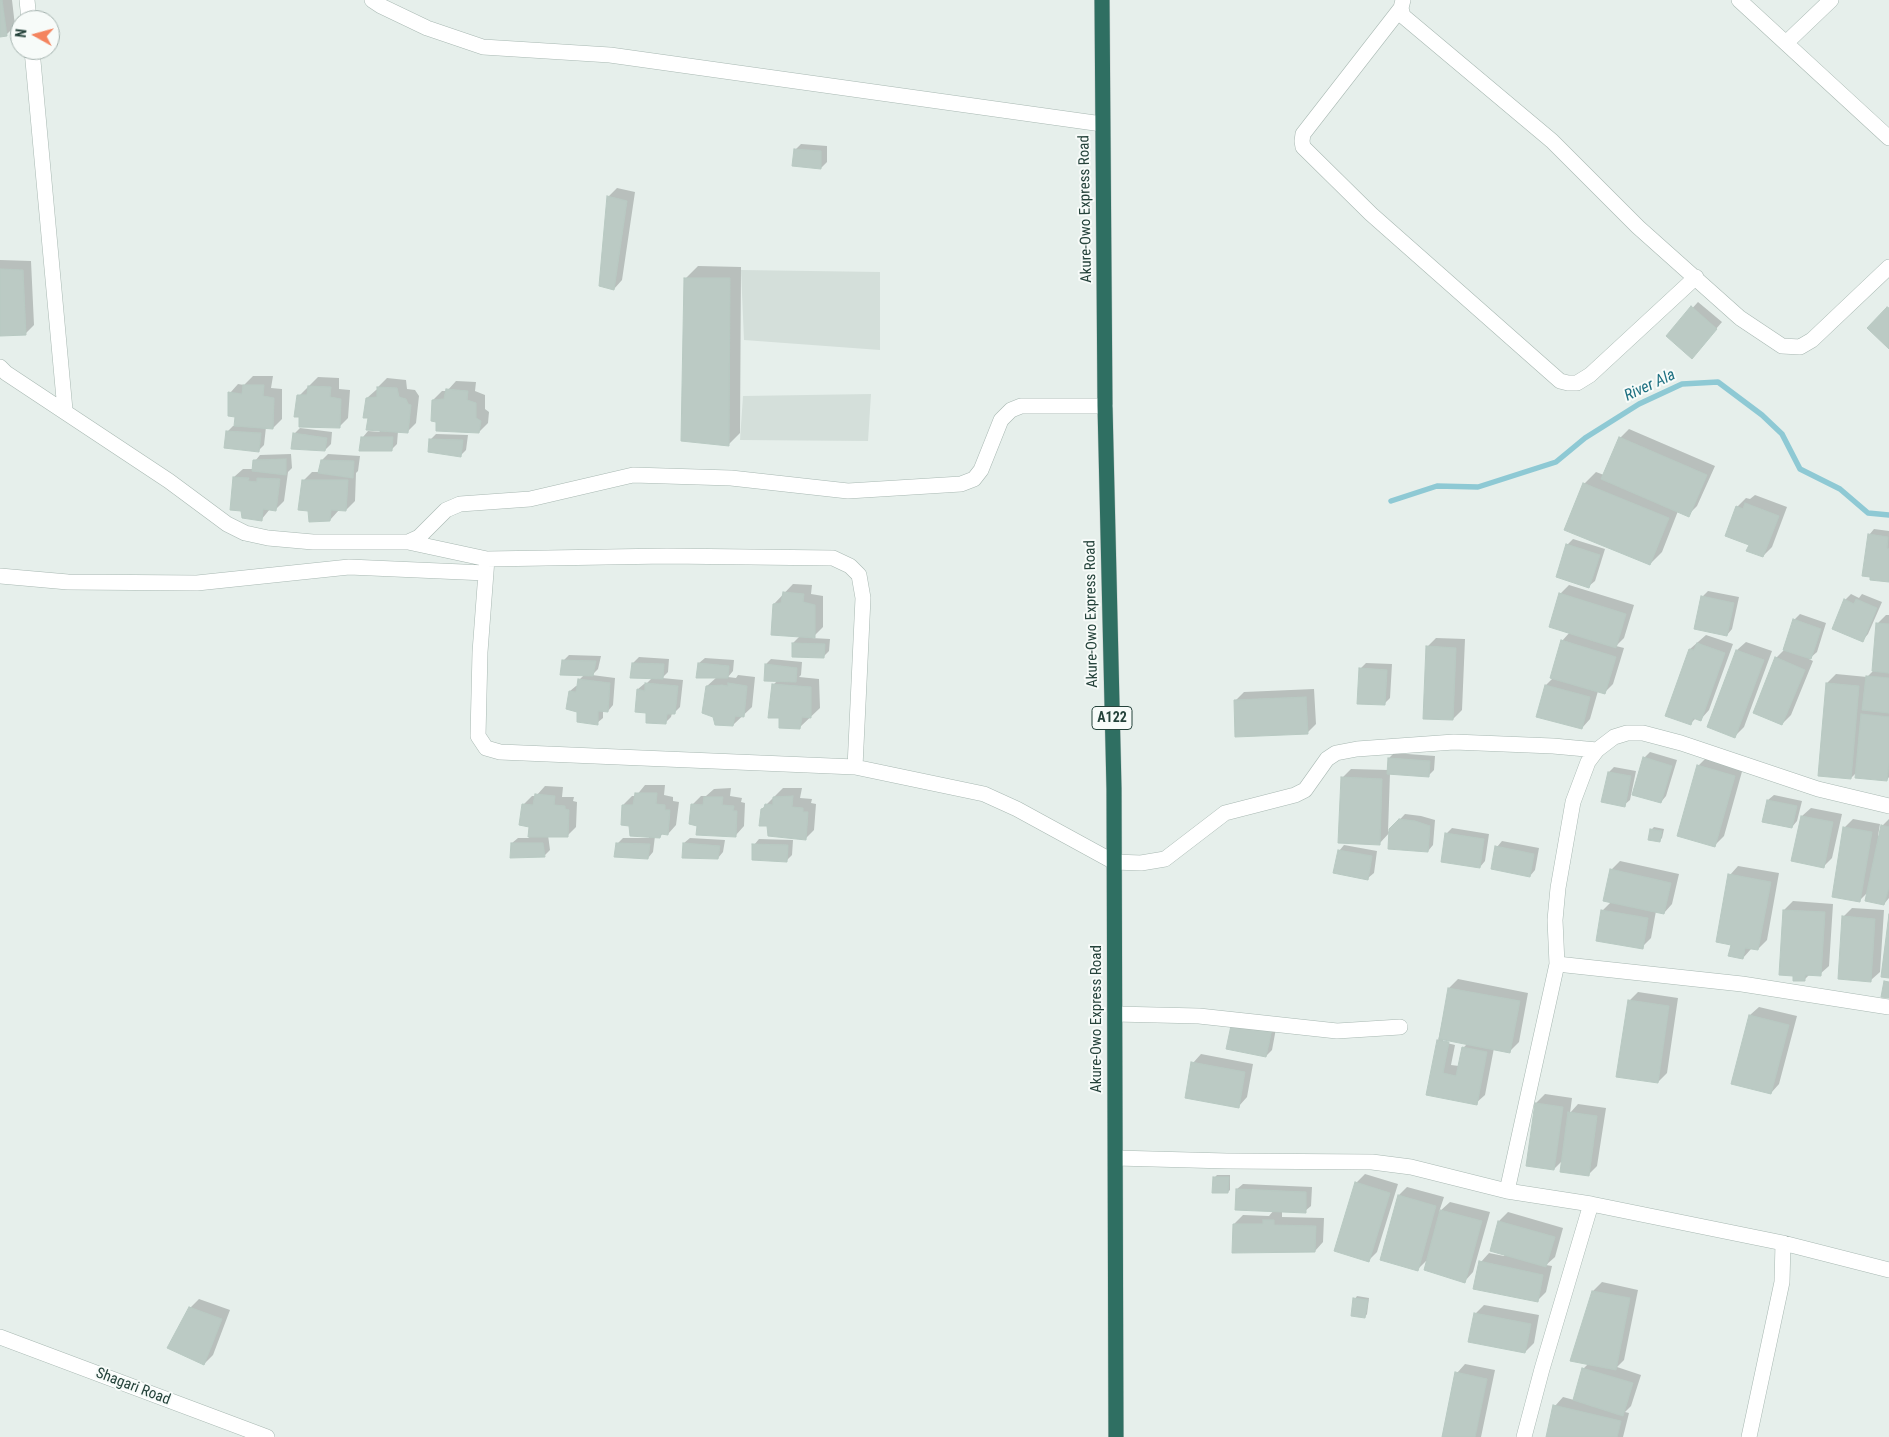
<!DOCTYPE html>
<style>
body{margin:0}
#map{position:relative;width:1889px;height:1437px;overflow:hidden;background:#e6efeb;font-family:"Roboto Condensed",sans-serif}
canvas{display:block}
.north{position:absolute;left:10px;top:10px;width:50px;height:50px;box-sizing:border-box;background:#f7fbf9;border:1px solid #a3b1ad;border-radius:50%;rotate:277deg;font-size:14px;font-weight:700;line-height:20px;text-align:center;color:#24423a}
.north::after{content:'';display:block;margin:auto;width:18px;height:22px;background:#f4845f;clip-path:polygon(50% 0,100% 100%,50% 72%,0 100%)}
</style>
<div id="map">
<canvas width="1889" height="1437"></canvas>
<div class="north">N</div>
</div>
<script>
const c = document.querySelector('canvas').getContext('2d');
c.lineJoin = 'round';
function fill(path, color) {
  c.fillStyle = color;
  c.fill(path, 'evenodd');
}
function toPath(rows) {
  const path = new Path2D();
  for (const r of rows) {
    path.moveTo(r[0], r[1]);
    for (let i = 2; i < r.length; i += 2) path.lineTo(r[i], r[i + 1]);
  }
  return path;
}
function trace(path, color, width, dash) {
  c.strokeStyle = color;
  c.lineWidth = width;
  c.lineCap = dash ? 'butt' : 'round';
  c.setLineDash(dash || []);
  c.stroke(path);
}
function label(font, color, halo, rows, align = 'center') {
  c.font = font + ' "Roboto Condensed",sans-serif';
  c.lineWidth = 4;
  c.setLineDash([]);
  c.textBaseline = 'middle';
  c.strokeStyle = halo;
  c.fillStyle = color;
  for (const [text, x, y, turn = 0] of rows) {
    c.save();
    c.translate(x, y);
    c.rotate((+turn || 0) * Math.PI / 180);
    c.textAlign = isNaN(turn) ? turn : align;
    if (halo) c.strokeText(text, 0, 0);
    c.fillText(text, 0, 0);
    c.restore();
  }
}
fill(toPath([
 [741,270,880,272,880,350,744,340],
 [871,394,868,441,740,440,743,396]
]), '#d4dfda');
fill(toPath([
 [0,0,12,0,15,26,6,35,0,36],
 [801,144,827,146,827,162,821,168,795,150],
 [617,188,635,192,622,280,614,289,608,197],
 [0,260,31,261,34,325,25,334,0,334],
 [698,266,741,267,740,433,728,445,686,278],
 [1698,302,1722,322,1697,351,1667,336],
 [253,376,273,376,271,388,282,389,282,419,273,428,266,427,264,445,258,451,227,432,233,426,235,426,236,417,230,393,238,384,244,385],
 [318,377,339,378,339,389,350,390,348,418,339,427,300,416,299,396],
 [387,378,406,380,407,389,415,390,419,396,416,423,407,432,398,431,397,444,391,450,363,437,368,431,380,432,369,416,367,398,376,390,378,389,378,387],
 [456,381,476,382,475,391,485,395,485,409,489,412,488,423,479,432,437,421,433,400,442,391,447,391],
 [300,428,332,432,331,444,325,450,294,434],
 [1629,429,1715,466,1697,506,1688,515,1678,511,1662,552,1650,564,1584,484,1596,472,1604,475,1620,438],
 [436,434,468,435,466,450,460,456,430,440],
 [291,454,292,468,288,472,284,501,275,510,270,509,261,520,234,477,243,469,254,469,255,461,260,455],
 [328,454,360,456,358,471,356,473,355,501,346,510,339,510,330,520,309,510,303,481,312,472,320,472,322,460],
 [1755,495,1787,507,1772,547,1763,556,1750,544,1737,507,1746,498,1750,499],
 [1874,529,1889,531,1889,581,1869,535],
 [1573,539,1605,549,1595,581,1589,586,1567,545],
 [793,584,812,585,811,594,823,596,823,627,812,638,830,639,829,651,823,657,793,643,801,635,774,604],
 [1569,585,1634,605,1624,638,1616,646,1624,648,1613,684,1604,693,1598,691,1590,719,1582,728,1538,716,1546,685,1554,677,1562,641,1570,632,1560,594],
 [1708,591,1739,597,1732,629,1727,635,1702,597],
 [1851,594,1859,598,1862,594,1882,602,1868,634,1863,640,1845,600],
 [1800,614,1826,623,1817,652,1809,659,1813,661,1791,715,1782,724,1776,658,1784,650,1794,620],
 [1886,615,1889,615,1889,777,1887,780,1857,772,1851,778,1827,683,1836,674,1867,677,1873,671,1877,624],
 [1706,635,1733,644,1709,710,1701,719,1696,718,1690,724,1690,649],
 [1436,638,1465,639,1462,710,1453,719,1427,647],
 [1746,642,1772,651,1744,727,1735,736,1709,726,1737,650],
 [569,655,601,656,598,669,592,675,615,678,613,705,608,711,603,711,603,718,597,723,579,711,570,691,576,686,578,686,579,680,584,675,563,661],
 [639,657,669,659,668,672,662,678,683,680,680,707,674,713,672,713,671,717,665,723,647,712,636,710,638,689,644,684,646,684,652,678,633,663],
 [705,658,734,660,733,671,728,677,736,678,738,675,755,677,752,707,733,725,707,686,717,677,699,663],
 [771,659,802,662,801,675,799,677,819,679,820,708,800,727,781,717,773,685,778,680,766,664],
 [1366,663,1392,664,1390,698,1384,704,1360,669],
 [1314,689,1316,724,1307,733,1235,701,1244,692],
 [1650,752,1677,760,1666,796,1661,802,1644,758],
 [1394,753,1435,756,1434,770,1428,776,1390,773,1388,832,1405,814,1421,816,1435,820,1433,845,1428,851,1390,832,1379,844,1342,778,1351,769,1388,770,1389,758],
 [1707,757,1743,768,1724,836,1715,845,1698,766],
 [1614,767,1636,771,1630,800,1624,805,1609,772],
 [645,785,665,785,664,795,673,797,673,801,679,802,676,825,668,834,663,833,660,837,655,836,653,852,648,858,617,844,623,838,649,838,649,836,630,825,623,805,632,796,636,796],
 [545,786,563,787,562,797,574,797,573,801,577,802,576,827,567,836,548,835,550,850,545,855,512,843,518,838,529,838,530,825,523,805,532,796,536,796],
 [731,788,730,796,742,798,741,802,745,803,744,826,736,835,692,805,701,796,706,796,714,789],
 [783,788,802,788,800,798,812,799,811,803,816,804,814,830,805,839,768,825,762,809],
 [1774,795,1802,801,1797,821,1792,827,1768,800],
 [1811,808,1842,814,1832,858,1823,867,1802,816],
 [1853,819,1880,824,1878,836,1880,836,1882,826,1889,819,1889,898,1884,904,1868,892,1859,901,1844,828],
 [1654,827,1664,829,1662,838,1659,841,1651,830],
 [1452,828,1489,834,1485,861,1480,867,1446,834],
 [690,838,725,840,723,852,718,858,684,843],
 [759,839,793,840,792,855,787,860,754,845],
 [1502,841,1539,848,1535,870,1530,876,1497,847],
 [1344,845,1377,851,1374,873,1368,878,1339,851],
 [1620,861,1679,874,1672,904,1664,913,1656,911,1651,938,1642,947,1602,911,1611,902,1611,870],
 [1738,866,1779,873,1767,940,1758,949,1751,949,1743,958,1732,944,1730,875],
 [1793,901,1833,904,1829,966,1820,974,1810,974,1804,980,1784,910],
 [1852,908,1884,910,1880,972,1871,980,1843,917],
 [1458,979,1528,993,1519,1042,1510,1051,1494,1048,1485,1095,1476,1103,1427,1094,1449,988],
 [1443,1040,1468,1043,1463,1048,1459,1066,1451,1065,1455,1045,1443,1042],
 [1638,992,1678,998,1667,1073,1658,1082,1629,1001],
 [1759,1007,1797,1016,1779,1084,1771,1093,1750,1015],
 [1277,1023,1272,1050,1266,1056,1228,1048],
 [1201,1054,1253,1064,1247,1097,1239,1106,1193,1063],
 [1545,1094,1572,1098,1570,1113,1578,1104,1606,1108,1597,1166,1588,1175,1563,1160,1554,1169,1528,1165,1536,1103],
 [1365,1174,1398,1184,1377,1252,1368,1261,1356,1183],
 [1217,1175,1230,1175,1230,1190,1228,1192,1214,1178],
 [1243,1184,1312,1187,1311,1206,1305,1211,1282,1210,1282,1217,1324,1218,1323,1242,1315,1251,1234,1224,1243,1215,1269,1216,1274,1210,1237,1189],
 [1407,1187,1444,1197,1439,1212,1450,1202,1490,1212,1473,1272,1465,1281,1429,1258,1418,1269,1399,1195],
 [1508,1212,1563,1228,1555,1257,1546,1265,1552,1266,1546,1292,1537,1301,1481,1262,1489,1253,1504,1256,1505,1254,1491,1250,1499,1221],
 [1602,1282,1638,1290,1624,1360,1617,1367,1641,1375,1631,1406,1625,1412,1629,1413,1623,1437,1547,1437,1555,1406,1563,1397,1574,1400,1583,1369,1588,1364,1593,1291],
 [1357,1296,1369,1298,1367,1314,1365,1317,1355,1299],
 [199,1299,230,1310,213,1355,204,1364,190,1308],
 [1484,1305,1539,1315,1534,1343,1525,1352,1475,1314],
 [1465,1364,1495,1370,1481,1437,1443,1437,1457,1373]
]), '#0003');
trace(toPath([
 [1391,501,1437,486,1478,487,1556,462,1585,438,1639,404,1682,384,1718,382,1762,415,1782,434,1800,469,1840,489,1868,513,1889,515]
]), '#8ec9d4', 5.5);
const building = toPath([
 [0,0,2,0,7,36,0,37,0,0],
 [794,149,821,151,821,169,792,166,794,149],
 [607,196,627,201,614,290,599,286,607,196],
 [0,269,23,270,26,335,0,336,0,269],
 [684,278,730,278,729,446,681,441,684,278],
 [1691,306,1717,329,1692,359,1666,336,1691,306],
 [1887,307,1889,308,1889,349,1867,328,1887,307],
 [243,385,264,385,263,396,274,398,273,429,234,426,235,417,228,416,228,392,242,394,243,385],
 [308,386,331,387,330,397,341,399,340,428,299,427,299,417,294,417,297,395,307,395,308,386],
 [377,387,397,388,399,397,406,399,408,404,411,405,408,433,366,430,368,418,363,418,366,398,377,397,377,387],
 [446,389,468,391,467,400,476,403,476,418,481,421,479,433,436,431,436,422,431,421,432,400,444,399,446,389],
 [226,431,261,433,259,452,224,448,226,431],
 [293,433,327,438,325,451,291,449,293,433],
 [361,437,393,437,392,451,359,451,361,437],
 [1619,437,1707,475,1689,517,1601,479,1619,437],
 [429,439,463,440,461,457,428,452,429,439],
 [286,459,286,475,252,471,253,460,286,459],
 [321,460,354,461,353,478,318,473,321,460],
 [233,477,249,478,248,481,257,482,257,478,280,479,276,511,263,509,262,521,242,518,241,511,230,510,233,477],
 [302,480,348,480,346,511,331,510,330,521,309,522,308,511,298,510,302,480],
 [1583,483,1669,518,1650,565,1564,530,1583,483],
 [1745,503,1779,516,1763,557,1746,551,1749,545,1725,536,1736,506,1743,509,1745,503],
 [1868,534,1888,537,1887,548,1889,549,1889,582,1870,580,1870,577,1862,576,1868,534],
 [1566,544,1600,555,1589,588,1556,577,1566,544],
 [783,592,804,594,803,602,815,605,815,638,771,635,773,604,781,603,783,592],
 [1559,593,1626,614,1616,648,1549,627,1559,593],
 [1701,596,1734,603,1727,636,1694,629,1701,596],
 [1844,599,1854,604,1856,599,1877,608,1863,642,1832,629,1844,599],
 [1793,619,1821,629,1811,659,1783,650,1793,619],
 [1876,623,1889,624,1889,673,1872,671,1876,623],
 [1561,640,1616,657,1605,694,1550,678,1561,640],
 [792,643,825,644,824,658,792,657,792,643],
 [1697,643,1725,653,1701,721,1693,718,1691,725,1665,716,1689,649,1694,650,1697,643],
 [1426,646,1456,648,1453,720,1423,719,1426,646],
 [1736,650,1764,660,1735,738,1707,727,1736,650],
 [1775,657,1805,670,1782,725,1753,713,1775,657],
 [562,660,596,661,593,676,560,675,562,660],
 [632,663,664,664,663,679,630,678,632,663],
 [698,663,729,666,728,678,696,678,698,663],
 [765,664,797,668,796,682,764,681,765,664],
 [1359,668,1387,670,1385,705,1357,704,1359,668],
 [1866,676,1889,678,1889,713,1862,710,1866,676],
 [578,679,610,683,608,712,598,711,598,725,577,722,577,712,566,709,569,691,576,692,578,679],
 [645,683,678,686,675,714,667,714,666,724,646,723,646,713,635,712,637,689,645,691,645,683],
 [728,683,747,686,744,717,735,716,733,726,715,725,713,717,702,713,706,686,722,685,728,686,728,683],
 [1826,683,1859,686,1851,779,1818,776,1826,683],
 [772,684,811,687,811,718,802,717,800,729,779,728,779,718,768,718,772,684],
 [1545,685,1590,697,1582,729,1536,717,1545,685],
 [1306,697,1308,734,1235,737,1234,700,1306,697],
 [1861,714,1889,717,1889,762,1887,781,1855,778,1861,714],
 [1643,757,1672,766,1661,803,1632,795,1643,757],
 [1388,758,1430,761,1429,777,1387,774,1388,758],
 [1697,765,1735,776,1715,847,1677,836,1697,765],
 [1608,772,1631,776,1625,807,1601,802,1608,772],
 [1341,777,1382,779,1380,845,1338,843,1341,777],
 [635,793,657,793,656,804,665,805,665,810,670,810,668,835,661,834,660,838,630,836,629,826,621,825,622,805,633,805,635,793],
 [535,794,555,796,554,805,565,806,565,809,569,810,568,837,528,837,529,827,519,825,522,804,533,805,535,794],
 [793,796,792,807,803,808,803,812,808,812,806,840,768,836,767,826,759,826,761,809,764,808,765,804,773,805,773,797,793,796],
 [704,797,723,797,722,805,734,806,733,811,737,811,736,837,696,835,697,826,689,824,691,804,703,805,704,797],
 [1767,800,1797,806,1792,828,1762,822,1767,800],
 [1801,816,1833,822,1824,868,1791,861,1801,816],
 [1399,819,1415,821,1430,826,1428,852,1388,849,1389,829,1399,819],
 [1881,825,1889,827,1889,887,1884,905,1865,901,1881,825],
 [1843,827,1872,832,1860,902,1832,897,1843,827],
 [1650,829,1662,831,1660,842,1648,840,1650,829],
 [1445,833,1484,839,1480,868,1441,862,1445,833],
 [511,843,543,843,545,857,510,858,511,843],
 [616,843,650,844,648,859,614,857,616,843],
 [683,843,720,846,718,859,682,858,683,843],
 [752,844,788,845,787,862,752,860,752,844],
 [1495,846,1534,854,1530,877,1491,869,1495,846],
 [1338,850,1372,856,1368,880,1333,873,1338,850],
 [1610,869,1671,883,1664,914,1603,901,1610,869],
 [1728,874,1771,882,1758,950,1745,948,1743,959,1728,956,1731,945,1716,942,1728,874],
 [1601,910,1648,918,1643,949,1596,941,1601,910],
 [1783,910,1825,912,1821,976,1805,975,1805,981,1793,981,1793,976,1779,975,1783,910],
 [1889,914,1889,978,1881,977,1889,914],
 [1842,916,1875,919,1871,982,1838,979,1842,916],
 [1884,981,1889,982,1889,998,1881,997,1884,981],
 [1448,988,1520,1001,1510,1053,1439,1039,1448,988],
 [1628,1000,1669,1006,1658,1083,1616,1077,1628,1000],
 [1749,1015,1789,1025,1771,1094,1731,1084,1749,1015],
 [1232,1021,1272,1029,1266,1057,1226,1049,1232,1021],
 [1437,1040,1449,1042,1443,1073,1456,1076,1462,1047,1487,1052,1477,1105,1426,1095,1437,1040],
 [1191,1062,1245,1072,1239,1108,1185,1098,1191,1062],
 [1535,1103,1563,1107,1554,1170,1526,1166,1535,1103],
 [1568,1112,1597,1116,1589,1176,1560,1172,1568,1112],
 [1213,1177,1229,1177,1228,1193,1212,1193,1213,1177],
 [1355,1182,1390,1193,1369,1262,1334,1251,1355,1182],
 [1236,1189,1306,1192,1306,1213,1235,1210,1236,1189],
 [1398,1195,1436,1206,1418,1271,1380,1260,1398,1195],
 [1440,1210,1482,1221,1465,1283,1424,1270,1440,1210],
 [1263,1220,1274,1220,1274,1225,1316,1226,1315,1252,1232,1253,1233,1224,1263,1224,1263,1220],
 [1498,1221,1555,1237,1546,1267,1490,1251,1498,1221],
 [1479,1261,1543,1275,1538,1302,1473,1289,1479,1261],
 [1592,1291,1630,1298,1616,1370,1570,1361,1592,1291],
 [1353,1298,1368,1300,1365,1318,1351,1316,1353,1298],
 [189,1307,222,1319,204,1365,167,1348,189,1307],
 [1474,1313,1531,1324,1525,1353,1468,1342,1474,1313],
 [1582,1368,1633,1383,1623,1416,1573,1400,1582,1368],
 [1455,1372,1487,1379,1475,1437,1442,1437,1455,1372],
 [1553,1405,1621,1421,1617,1437,1546,1437,1553,1405]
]);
fill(building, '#bbcac4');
trace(building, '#b8c9c2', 1);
const street = toPath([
 [27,0,29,20],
 [372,0,381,6,427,28,483,47,610,55,1102,124],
 [1403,0,1401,8,1303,134,1302,141,1303,147,1371,214,1560,381,1568,383,1577,383,1590,375,1696,277],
 [1739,0,1889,138],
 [1401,8,1403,16,1552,141,1638,227,1740,318,1782,346,1800,347,1812,340,1889,267],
 [1786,43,1831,0],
 [32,50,65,410],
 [0,367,6,373,169,481,227,524,245,533,268,538,313,542,408,542,419,537,446,510,460,504,530,499,633,475,731,478,848,491,961,484,974,479,981,470,1001,420,1011,410,1021,406,1105,406],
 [408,542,487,559,667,556,833,558,850,566,859,575,863,598,855,767],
 [487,559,480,652,478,736,486,748,500,752,855,767,984,794,1017,809,1114,862,1141,863,1165,859,1225,813,1295,795,1305,790,1327,759,1336,753,1357,749,1454,742,1553,746,1597,750],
 [0,576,68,582,197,583,349,567,486,573],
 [1557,964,1742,984,1889,1007],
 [1115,1014,1199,1016,1337,1031,1400,1027],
 [1116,1158,1227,1161,1372,1162,1411,1167,1507,1191,1591,1204,1660,1218,1783,1243,1889,1270],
 [1507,1191,1557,964,1555,920,1558,888,1573,802,1588,762,1597,750,1614,737,1627,733,1643,733,1681,743,1818,789,1889,806],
 [0,1337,267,1437],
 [1524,1437,1542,1369,1591,1204],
 [1749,1437,1782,1282,1783,1243]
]);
const highway = toPath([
 [1102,0,1105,406,1114,789,1116,1437]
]);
trace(street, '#a8b8b2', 16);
trace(highway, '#c2cac8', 16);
trace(street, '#fff', 15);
trace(highway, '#2f6f62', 15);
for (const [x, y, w] of [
 [1112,718,40]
]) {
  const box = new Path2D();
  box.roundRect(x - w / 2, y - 11.5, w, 23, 4);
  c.fillStyle = '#f7fbf9';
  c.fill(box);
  trace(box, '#24423a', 1);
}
label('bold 14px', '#24423a', null, [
 ["A122",1112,718]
]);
label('15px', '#24423a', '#f7fbf9', [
 ["Akure-Owo Express Road",1086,209,-91],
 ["Akure-Owo Express Road",1092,614,-91],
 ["Akure-Owo Express Road",1097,1019,-90],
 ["Shagari Road",133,1387,21]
]);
label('italic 16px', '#1c6f80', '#f7fbf9', [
 ["River Ala",1650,386,-25]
]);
</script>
